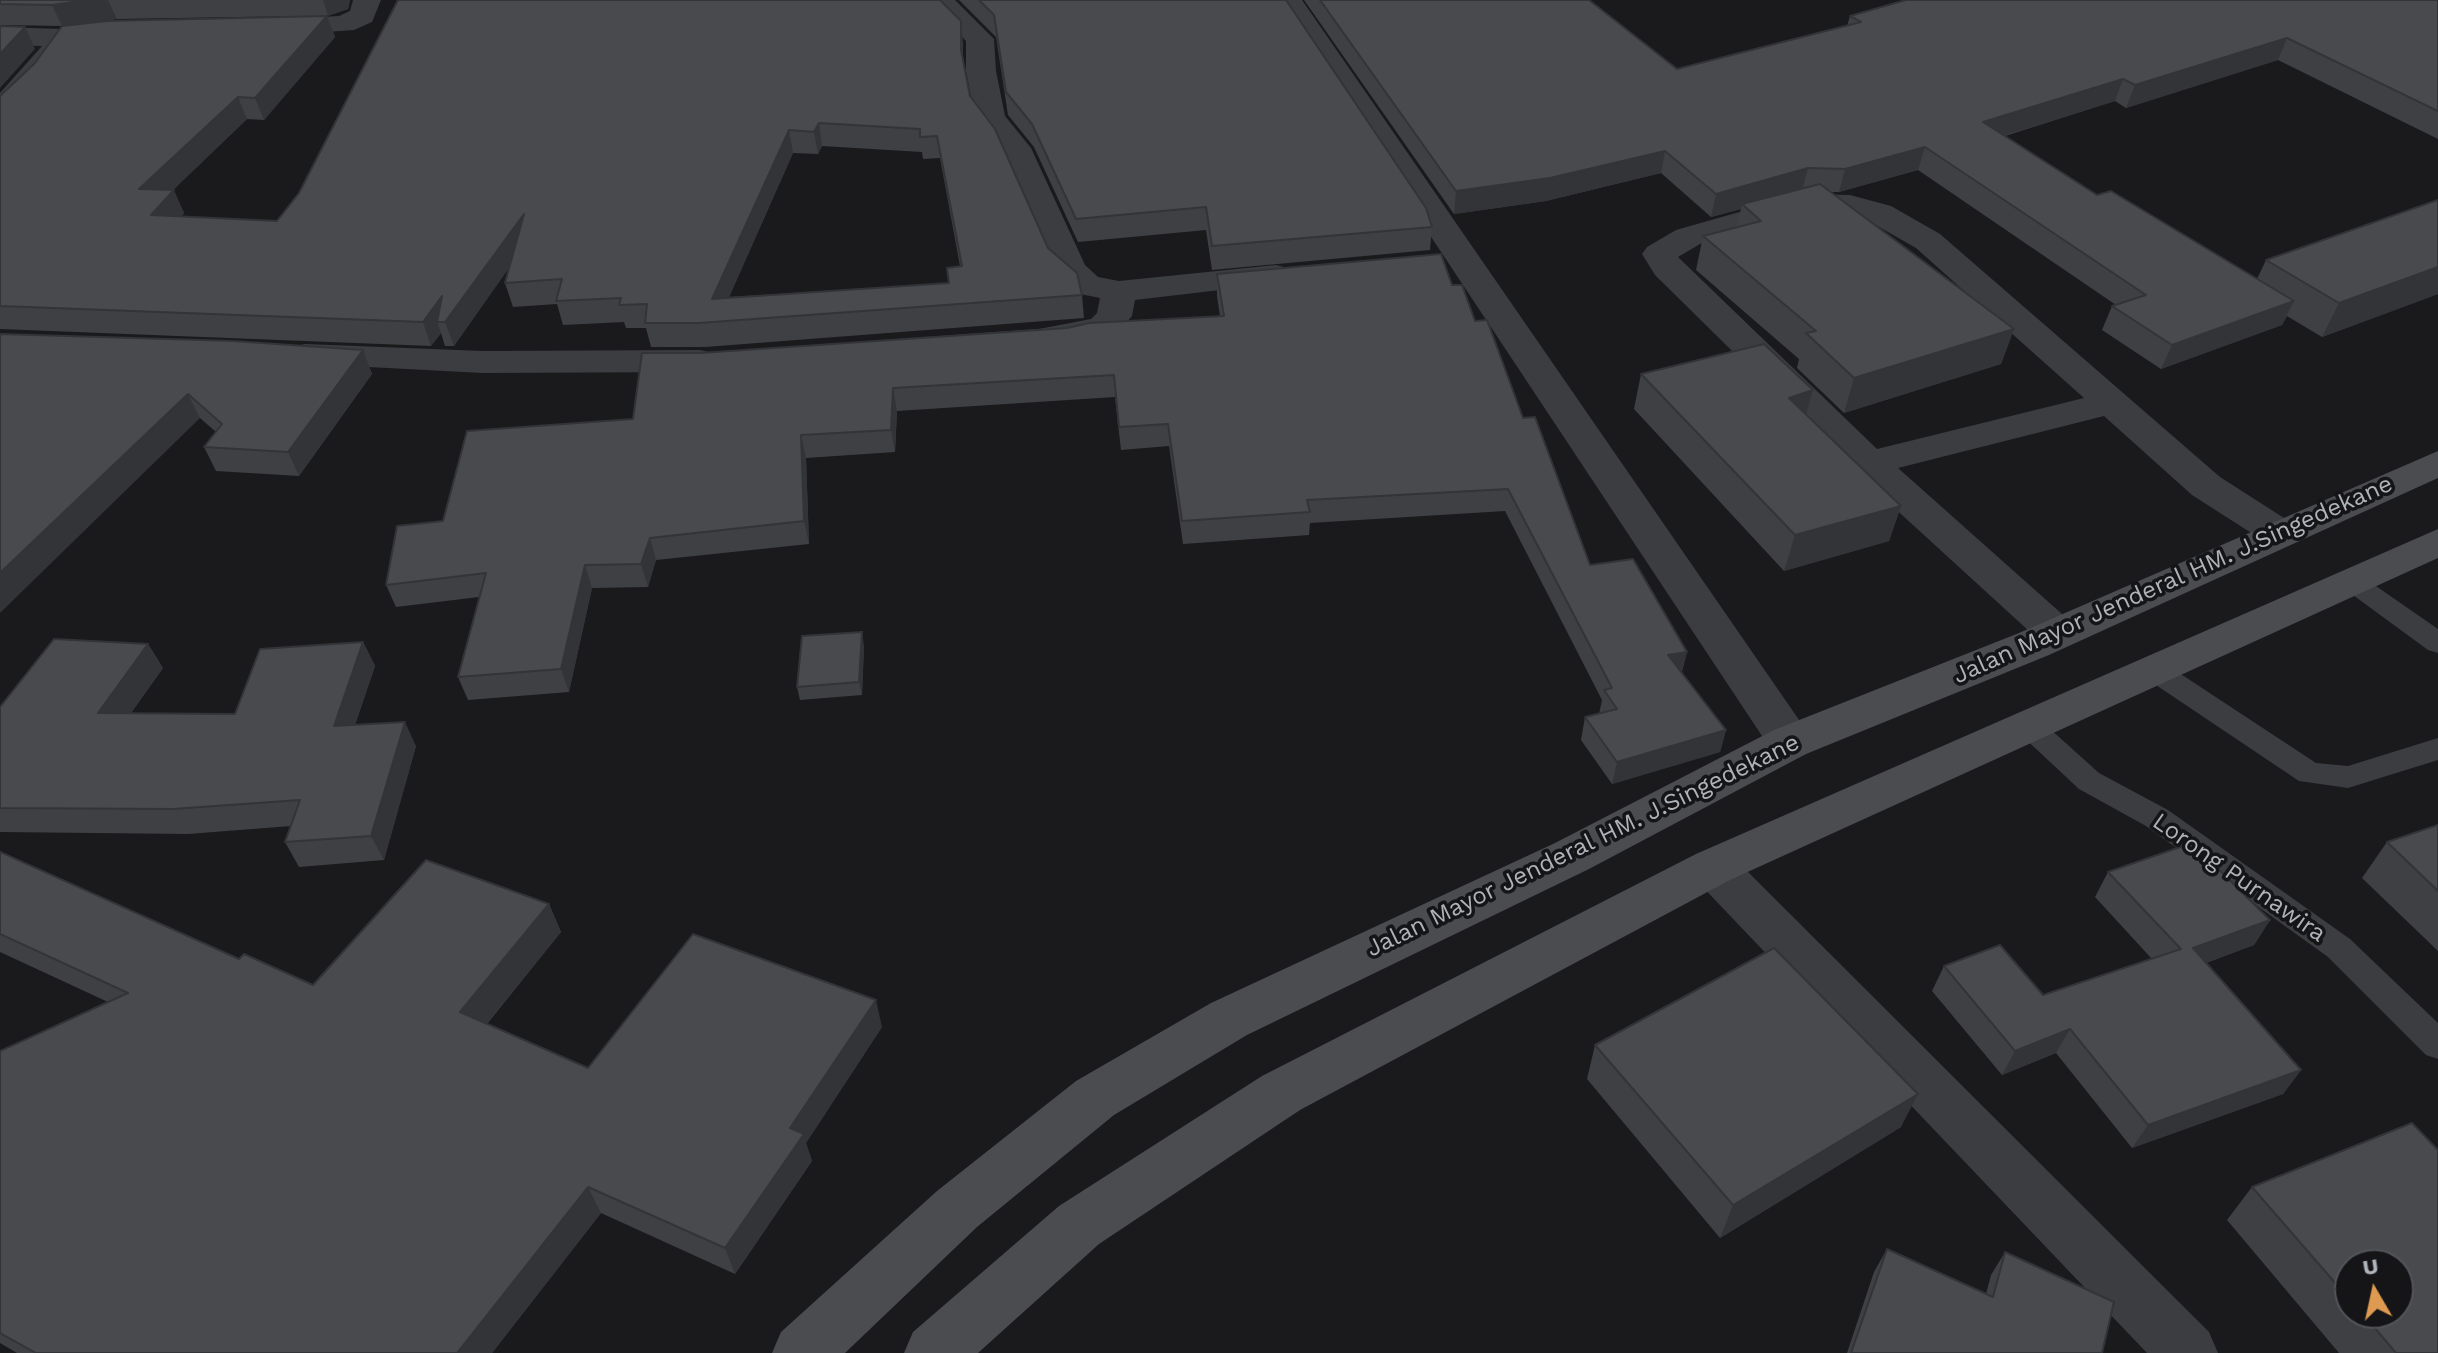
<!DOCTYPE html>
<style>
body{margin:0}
#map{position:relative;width:2438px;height:1353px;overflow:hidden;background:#1a1a1c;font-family:"Work Sans",sans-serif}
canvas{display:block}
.north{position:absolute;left:2334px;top:1249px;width:80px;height:80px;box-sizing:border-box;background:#151517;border:2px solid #525458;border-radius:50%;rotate:351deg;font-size:22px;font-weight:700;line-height:32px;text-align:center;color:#aeb3ba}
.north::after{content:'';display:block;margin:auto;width:28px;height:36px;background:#dd9a50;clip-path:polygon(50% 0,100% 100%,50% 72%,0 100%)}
</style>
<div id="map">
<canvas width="2438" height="1353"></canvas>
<div class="north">U</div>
</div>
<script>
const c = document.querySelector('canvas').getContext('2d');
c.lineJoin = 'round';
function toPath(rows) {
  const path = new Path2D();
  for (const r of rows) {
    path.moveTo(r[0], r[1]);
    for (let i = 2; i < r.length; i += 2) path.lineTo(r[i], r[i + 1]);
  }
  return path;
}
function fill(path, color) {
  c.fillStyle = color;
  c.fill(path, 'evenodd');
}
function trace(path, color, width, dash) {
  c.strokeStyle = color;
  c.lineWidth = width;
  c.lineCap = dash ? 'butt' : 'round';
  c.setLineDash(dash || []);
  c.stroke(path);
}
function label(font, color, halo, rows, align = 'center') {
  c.font = font + ' "Work Sans",sans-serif';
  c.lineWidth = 7;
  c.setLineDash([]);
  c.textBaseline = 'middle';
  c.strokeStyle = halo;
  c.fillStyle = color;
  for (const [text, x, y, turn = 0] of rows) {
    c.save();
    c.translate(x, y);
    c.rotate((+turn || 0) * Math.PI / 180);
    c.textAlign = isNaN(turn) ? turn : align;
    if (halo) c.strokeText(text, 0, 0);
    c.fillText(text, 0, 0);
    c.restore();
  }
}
fill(toPath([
 [2351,572,2360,575,2438,629,2438,653,2428,650,2342,587,2338,581,2342,575,2351,572],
 [2154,660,2164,663,2316,763,2348,766,2438,738,2438,760,2348,788,2299,781,2144,677,2140,670,2144,663,2154,660],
 [2029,716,2039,719,2099,773,2168,810,2350,939,2438,1023,2438,1059,2426,1055,2328,957,2146,826,2079,789,2019,733,2015,726,2019,719,2029,716]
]), '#3b3d40');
fill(toPath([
 [353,0,381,0,372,22,354,30,272,36,262,34,258,28,262,22,272,20,339,16,350,11,353,0],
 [925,0,955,0,994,39,996,71,1005,116,1031,148,1085,265,1098,277,1119,281,1276,265,1288,268,1293,275,1288,282,1135,300,1132,316,1115,336,1052,348,1039,345,1034,337,1039,329,1091,319,1097,313,1100,298,1075,293,1053,270,1000,150,975,117,966,71,966,41,925,0],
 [1274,0,1302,0,1806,730,1813,742,1806,754,1790,759,1774,754,1274,0],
 [0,27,62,29,72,32,76,38,44,83,11,116,0,119,0,93,42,46,0,45,0,27],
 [1803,194,1850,195,1891,206,1940,234,2220,477,2295,525,2301,534,2295,543,2281,547,2267,543,2192,495,2104,416,1898,468,2071,622,2077,632,2071,642,2056,647,2041,642,1855,472,1655,275,1642,254,1647,247,1676,230,1803,194],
 [1805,214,1849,215,1867,220,1916,248,2084,398,1877,449,1678,257,1700,244,1805,214],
 [305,344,483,351,700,350,713,353,718,361,713,369,700,372,483,373,292,363,287,355,292,347,305,344],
 [1713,848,1730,854,2209,1332,2218,1353,2147,1353,1696,880,1689,867,1696,854,1713,848]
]), '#3b3d40');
fill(toPath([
 [2438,451,2438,478,2049,655,1806,754,1589,869,1247,1035,1114,1115,977,1227,845,1353,772,1353,781,1332,937,1191,1076,1081,1211,1003,1555,843,1774,730,2019,633,2438,451],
 [2438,529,2438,558,1730,880,1300,1110,1099,1244,978,1353,904,1353,913,1332,1059,1206,1262,1076,1696,854,2438,529]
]), '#4a4c50');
fill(toPath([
 [0,0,350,0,348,9,327,16,335,37,264,120,247,119,173,190,184,213,181,217,277,221,963,42,963,61,970,96,1048,248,1082,295,1084,318,705,347,651,347,646,328,626,328,624,322,563,325,557,304,513,307,505,283,509,267,454,346,445,346,441,333,431,346,0,329,0,96,302,16,117,19,62,26,0,25],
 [822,146,922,152,923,159,940,158,960,266,949,283,729,297,793,153,818,154],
 [959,0,1286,0,1432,227,1430,250,1212,270,1206,230,1078,242,1034,147,1008,115,996,37],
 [1304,0,1589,0,1677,69,1847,26,1850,16,2438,0,2438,139,2278,60,2126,108,2115,101,2005,136,2097,195,2257,279,2266,260,2438,200,2438,294,2322,337,2287,316,2282,325,2161,369,2102,330,2112,306,2116,305,1918,170,1839,192,1830,192,2014,329,2001,364,1844,413,1797,368,1799,359,1696,270,1703,236,1736,227,1741,209,1711,217,1661,173,1546,201,1454,214],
 [1217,274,1452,285,1475,321,1523,418,1590,565,1687,652,1682,672,1726,730,1720,752,1612,784,1581,740,1585,717,1599,714,1602,700,1505,511,1310,523,1309,535,1183,544,1169,446,1121,450,1115,397,897,411,895,452,806,458,809,544,656,560,648,587,592,588,569,692,468,700,458,677,479,597,396,607,386,585,443,521,633,419,700,353,1220,316,1217,296],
 [0,334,363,350,372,374,299,476,216,471,204,447,216,432,200,418],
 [1641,374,1813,390,1806,414,1901,506,1889,541,1784,571,1634,409],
 [363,642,375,666,355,725,416,746,384,860,299,867,285,842,291,826,188,834,0,832,0,707,148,644,163,668,131,713,235,714],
 [864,646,862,695,800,700,797,687],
 [2438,825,2438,951,2362,878,2387,842],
 [0,852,239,959,313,985,549,904,561,932,487,1024,588,1068,882,1027,806,1143,812,1161,735,1274,601,1213,492,1353,17,1353,0,1343,0,1051,108,1002,0,952],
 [2108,872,2270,920,2254,945,2206,963,2301,1070,2283,1094,2132,1148,2056,1053,2002,1075,1932,991,1944,966,2043,995,2152,959,2095,897],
 [1595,1045,1901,1127,1720,1238,1587,1079],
 [2412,1123,2438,1150,2438,1353,2339,1353,2227,1220,2252,1187],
 [2350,1265,2398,1265,2398,1313,2350,1313],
 [1887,1249,1986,1294,1991,1275,2005,1252,2102,1353,1847,1353,1874,1272]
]), '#3f4043');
fill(toPath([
 [88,0,108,0,117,19,62,26,52,5],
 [323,0,350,0,348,9,328,16],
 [327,16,335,37,264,120,255,98],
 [961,21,963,42,963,72,961,50],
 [25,27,35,49,0,88,0,54],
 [2287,38,2278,60,2126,108,2135,85],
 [2123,79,2115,101,1976,144,1983,122],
 [238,97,247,119,150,212,139,189],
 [819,123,822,146,818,154,814,132],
 [789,130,793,153,718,322,712,299],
 [1925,147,1918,170,1839,192,1845,169],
 [1665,151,1661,173,1546,201,1454,214,1456,191],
 [1808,168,1802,191,1742,204,1741,209,1711,217,1716,194],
 [174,190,184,213,162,239,151,215],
 [524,214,531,237,454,346,445,322,437,322,441,333,431,346,423,322,442,296],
 [2438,267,2438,294,2322,337,2339,303],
 [2294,301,2282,325,2161,369,2172,345],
 [2014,329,2001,364,1844,413,1854,378],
 [363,350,372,374,299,476,288,452],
 [893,388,897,411,895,452,891,430],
 [1813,390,1803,425,1789,398],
 [188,394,200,418,0,613,0,573],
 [801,435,806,458,809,544,804,521],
 [1901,506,1889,541,1784,571,1795,535],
 [650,538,656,560,648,587,641,564],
 [585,565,592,588,569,692,561,669],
 [862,632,864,646,862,695,859,682],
 [363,642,375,666,346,751,334,726],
 [148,644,163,668,114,737,98,713],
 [1687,652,1681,675,1668,655],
 [405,722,416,746,384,860,371,836],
 [1726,730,1720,752,1612,784,1617,762],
 [549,904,561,932,474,1039,460,1012],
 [2270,920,2254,945,2177,973,2193,948],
 [876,1000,882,1027,806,1143,812,1161,735,1274,725,1248,790,1128],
 [2070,1029,2056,1053,2002,1075,2015,1051],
 [2301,1070,2283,1094,2132,1148,2148,1125],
 [1918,1094,1901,1127,1720,1238,1733,1205],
 [588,1187,601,1213,492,1353,457,1353]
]), '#333437');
const building = toPath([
 [0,0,88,0,52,5,0,4,0,0],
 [398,0,940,0,961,21,961,50,970,96,995,129,1048,248,1077,273,1082,295,699,323,645,323,647,304,619,305,621,298,556,301,562,279,505,283,524,214,445,322,437,322,442,296,423,322,0,306,0,96,35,63,62,26,107,21,327,16,255,98,238,97,139,189,174,190,151,215,277,221,299,193,398,0],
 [819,123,920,129,920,137,937,136,962,266,947,268,949,283,712,299,789,130,814,132,819,123],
 [979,0,1286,0,1426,208,1432,227,1212,246,1206,207,1076,219,1032,124,1006,92,994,15,979,0],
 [1320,0,1589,0,1677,69,1861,22,1850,16,1906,0,2438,0,2438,111,2287,38,2135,85,2123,79,1983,122,2097,195,2111,191,2294,301,2172,345,2112,306,2146,295,1925,147,1845,169,1808,168,1716,194,1665,151,1550,178,1456,191,1320,0],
 [0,26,25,27,0,54,0,26],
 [1820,184,2014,329,1854,378,1806,333,1816,331,1703,236,1761,221,1742,204,1820,184],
 [2438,200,2438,267,2339,303,2266,260,2438,200],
 [1441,254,1452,285,1462,285,1475,321,1487,320,1523,418,1535,417,1590,565,1633,559,1687,652,1668,655,1726,730,1617,762,1585,717,1617,709,1604,690,1612,688,1508,489,1307,500,1310,512,1182,521,1168,424,1119,427,1114,375,893,388,891,430,801,435,804,521,650,538,641,564,585,565,561,669,458,677,486,573,386,585,397,526,443,521,467,431,633,419,642,353,700,353,1067,328,1089,323,1224,316,1217,274,1441,254],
 [0,334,233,341,363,350,288,452,204,447,222,424,188,394,0,573,0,334],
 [1764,344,1813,390,1789,398,1901,506,1795,535,1641,374,1764,344],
 [862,632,859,682,797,687,802,636,862,632],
 [54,639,148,644,98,713,235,714,260,649,363,642,334,726,405,722,371,836,285,842,300,800,173,809,0,808,0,707,54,639],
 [2438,825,2438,891,2387,842,2438,825],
 [2192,843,2270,920,2193,948,2301,1070,2148,1125,2070,1029,2015,1051,1944,966,2000,945,2043,995,2181,949,2108,872,2192,843],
 [0,852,239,959,244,954,313,985,426,860,549,904,460,1012,588,1068,693,934,876,1000,790,1128,804,1134,725,1248,588,1187,457,1353,36,1353,0,1333,0,1051,128,993,0,934,0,852],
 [1774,948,1918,1094,1733,1205,1595,1045,1774,948],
 [2412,1123,2438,1150,2438,1353,2396,1353,2362,1313,2398,1313,2398,1265,2350,1265,2350,1300,2252,1187,2412,1123],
 [1887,1249,1993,1297,2005,1252,2114,1302,2102,1353,1851,1353,1887,1249]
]);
fill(building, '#494a4e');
trace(building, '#333437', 2);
label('24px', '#aeb3ba', '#151517', [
 ["Jalan Mayor Jenderal HM. J.Singedekane",2173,580,-24],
 ["Jalan Mayor Jenderal HM. J.Singedekane",1583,846,-26],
 ["Lorong Purnawira",2239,878,35]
]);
</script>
